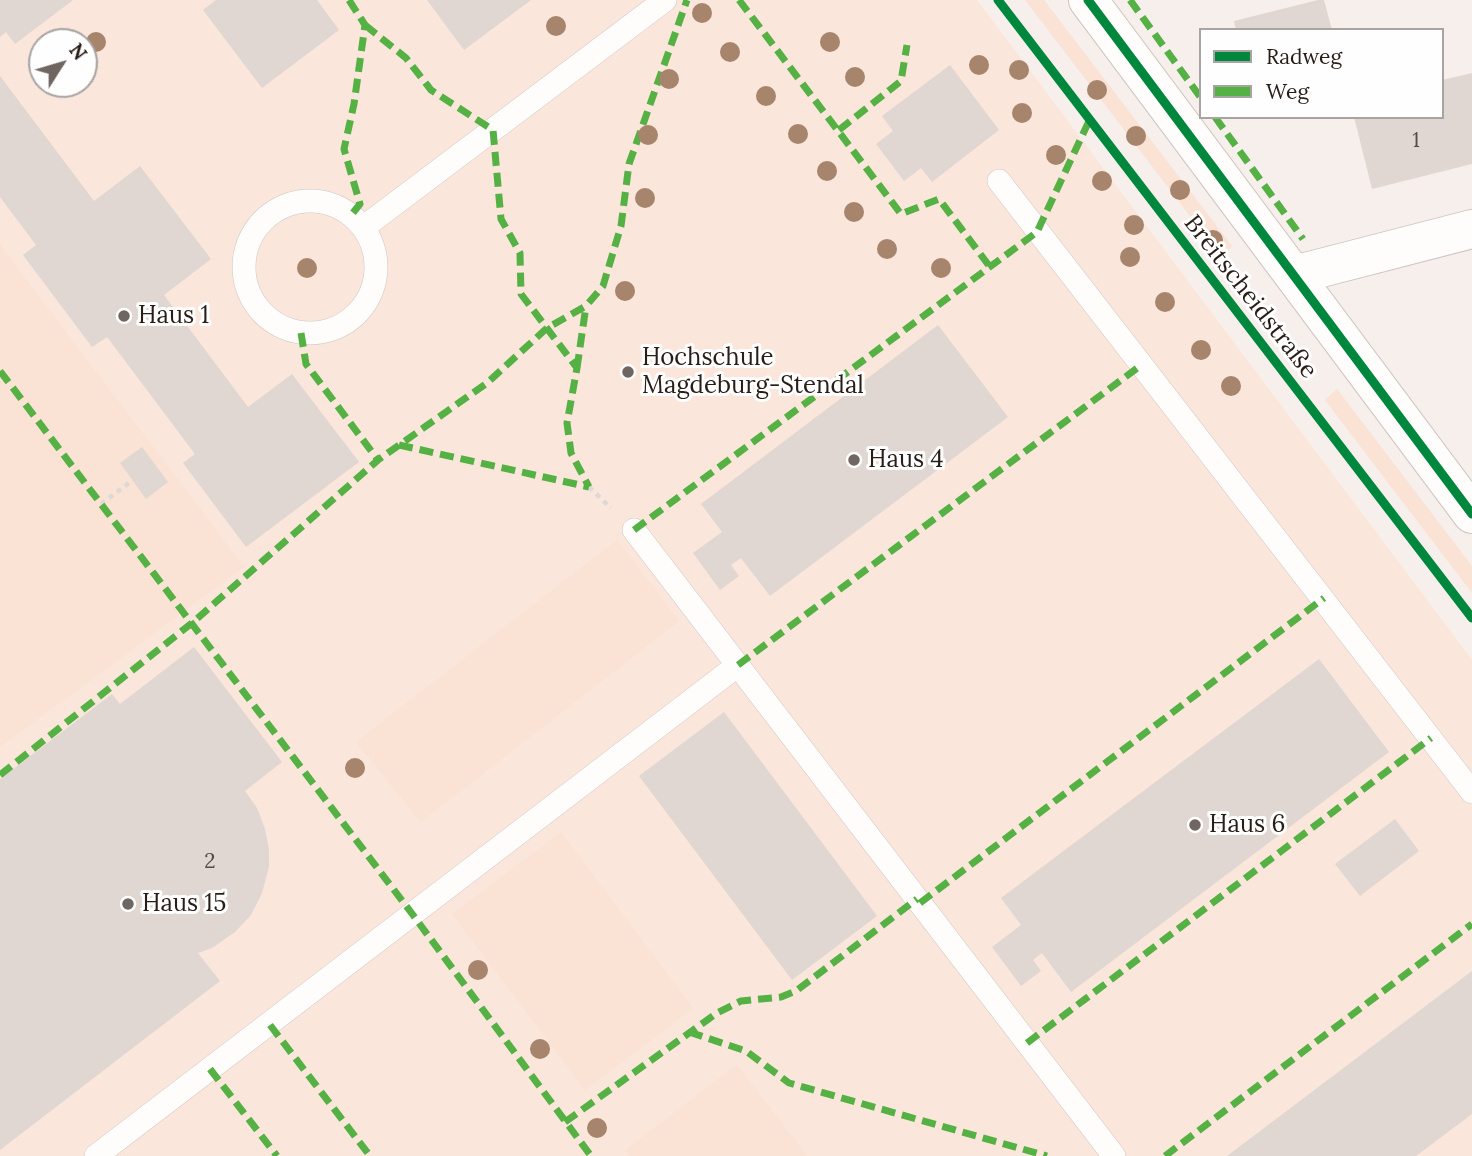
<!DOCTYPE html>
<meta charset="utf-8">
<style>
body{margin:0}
#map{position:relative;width:1472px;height:1156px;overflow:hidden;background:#f6efeb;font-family:Lora,serif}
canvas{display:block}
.legend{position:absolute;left:1199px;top:28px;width:245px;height:91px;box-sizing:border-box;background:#fefefe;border:2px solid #a8a4a2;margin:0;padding:9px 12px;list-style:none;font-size:21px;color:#281d17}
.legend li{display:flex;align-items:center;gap:14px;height:35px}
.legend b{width:35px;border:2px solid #a8a4a2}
.north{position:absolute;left:28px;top:28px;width:70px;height:70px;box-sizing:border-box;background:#fefefe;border:2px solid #a8a4a2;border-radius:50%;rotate:53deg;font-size:19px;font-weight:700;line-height:28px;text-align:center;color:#281d17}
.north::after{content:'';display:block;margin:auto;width:24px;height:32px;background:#706661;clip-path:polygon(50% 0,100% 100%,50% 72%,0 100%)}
</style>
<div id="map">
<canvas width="1472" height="1156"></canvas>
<ul class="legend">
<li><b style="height:9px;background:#00873e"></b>Radweg</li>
<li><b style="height:9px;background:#56b145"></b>Weg</li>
</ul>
<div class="north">N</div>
</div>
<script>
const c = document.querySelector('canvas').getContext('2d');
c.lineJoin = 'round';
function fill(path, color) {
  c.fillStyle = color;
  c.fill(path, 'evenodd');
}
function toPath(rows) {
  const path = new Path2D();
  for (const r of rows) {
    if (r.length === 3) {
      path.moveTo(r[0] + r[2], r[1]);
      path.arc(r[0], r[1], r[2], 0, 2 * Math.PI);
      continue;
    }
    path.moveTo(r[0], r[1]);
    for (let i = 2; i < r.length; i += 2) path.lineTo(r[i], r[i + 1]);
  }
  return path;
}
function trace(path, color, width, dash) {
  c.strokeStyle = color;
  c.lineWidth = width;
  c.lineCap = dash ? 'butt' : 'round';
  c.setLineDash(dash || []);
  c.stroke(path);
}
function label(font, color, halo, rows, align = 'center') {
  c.font = font + ' Lora,serif';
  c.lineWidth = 6;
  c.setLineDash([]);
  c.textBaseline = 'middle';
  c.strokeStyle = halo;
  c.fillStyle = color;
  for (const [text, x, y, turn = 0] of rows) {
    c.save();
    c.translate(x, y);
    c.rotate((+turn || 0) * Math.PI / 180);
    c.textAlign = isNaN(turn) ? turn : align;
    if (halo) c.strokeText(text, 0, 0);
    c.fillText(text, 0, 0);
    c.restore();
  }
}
fill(toPath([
 [0,0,977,0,1472,660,1472,1156,0,1156],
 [42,42,84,42,84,84,42,84]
]), '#fae6db');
fill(toPath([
 [1025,0,1044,0,1232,246,1222,258],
 [0,245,244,567,0,747],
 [1337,389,1472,566,1472,593,1325,400],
 [617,540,679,621,421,822,356,742],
 [561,832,693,1008,585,1090,452,914],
 [737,1065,807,1156,629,1156,625,1150]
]), '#fae2d4');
fill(toPath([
 [0,0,73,0,15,44,6,32,0,37],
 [216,0,317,0,339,30,262,88,203,10],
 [427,0,531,0,464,50],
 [1318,0,1324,0,1332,30,1236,30,1234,21],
 [950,65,999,130,932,182,921,168,904,181,876,144,893,131,882,116],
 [1472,73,1472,164,1372,189,1354,117,1442,117,1442,80],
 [0,76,94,201,140,166,211,259,164,295,248,407,292,374,359,462,246,547,183,463,195,454,107,337,92,347,23,255,36,245,0,197],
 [938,325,1008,417,770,596,741,558,731,565,739,576,720,590,693,553,722,532,701,504],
 [142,447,168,482,146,499,120,463],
 [194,647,282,762,245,791,257,808,265,829,269,850,269,867,262,893,251,915,235,932,212,948,198,953,220,981,0,1150,0,779,112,694,120,704],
 [1319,659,1389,752,1071,992,1042,953,1033,960,1041,971,1021,986,992,947,1021,925,1001,898],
 [724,712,877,916,792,980,639,776],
 [1395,819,1419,851,1360,896,1335,864],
 [1472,971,1472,1114,1416,1156,1227,1156]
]), '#e0d7d2');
const lane = toPath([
 [999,181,1472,792],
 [310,267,66],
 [364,227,665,0],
 [634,530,1114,1156],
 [96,1156,738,665]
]);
const street = toPath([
 [1294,275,1472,229]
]);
const secondary = toPath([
 [1088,0,1472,514]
]);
trace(lane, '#cfc6c2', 24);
trace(street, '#cfc6c2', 40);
trace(secondary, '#cfc6c2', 40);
trace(toPath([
 [998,0,1472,618],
 [589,487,611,508],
 [101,504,133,480]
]), '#dcdad8', 4.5, [5, 5]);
trace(lane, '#fefdfc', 23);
trace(street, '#fefdfc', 38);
trace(secondary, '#fefdfc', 38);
trace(toPath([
 [349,0,365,25,354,104,344,149,360,204,352,214],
 [739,0,901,214,939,199,990,267],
 [1130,0,1201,98],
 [365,25,406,58,431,90,493,130,501,219,520,253,521,294,577,368,567,423,571,453,589,487],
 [1215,117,1303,239],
 [839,130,901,81,907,45],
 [301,333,306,364,378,460],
 [577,368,586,306],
 [0,371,413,915,591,1156],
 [399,445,589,487],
 [634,530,1037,232,1089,121],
 [738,665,1140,366],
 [0,775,192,623,378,460,487,383,547,328,586,306,603,286,621,226,629,164,687,0],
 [920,903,1324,598],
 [270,1025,370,1156],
 [689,1032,746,1051,789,1083,1047,1156],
 [1027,1043,1431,738],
 [210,1069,277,1156],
 [565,1122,717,1013,741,1001,781,997,796,991,917,899],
 [1165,1156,1472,924]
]), '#56b145', 7, [14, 7]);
trace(toPath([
 [998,0,1472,618],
 [1088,0,1472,514]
]), '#00873e', 9);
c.fillStyle = '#a7846c';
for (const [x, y] of [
 [702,13],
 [556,26],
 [96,42],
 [830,42],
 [730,52],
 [979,65],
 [1019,70],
 [855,77],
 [669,79],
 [1097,90],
 [766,96],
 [1022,113],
 [798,134],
 [648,135],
 [1136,136],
 [1056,155],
 [827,171],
 [1102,181],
 [1180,190],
 [645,198],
 [854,212],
 [1134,225],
 [1213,240],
 [887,249],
 [1130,257],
 [307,268],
 [941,268],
 [625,291],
 [1165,302],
 [1201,350],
 [1231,386],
 [355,768],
 [478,970],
 [540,1049],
 [597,1128]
]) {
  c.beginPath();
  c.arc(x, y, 10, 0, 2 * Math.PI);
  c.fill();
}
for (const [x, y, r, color] of [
 [124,316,7,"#706661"],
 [628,372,7,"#706661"],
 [854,460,7,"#706661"],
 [1195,825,7,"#706661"],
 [128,904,7,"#706661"]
]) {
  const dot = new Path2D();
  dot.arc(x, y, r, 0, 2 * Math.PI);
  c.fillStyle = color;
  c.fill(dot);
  trace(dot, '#fefefe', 2.5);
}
label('21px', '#564c46', null, [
 ["1",1416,141],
 ["2",210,862]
]);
label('24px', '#281d17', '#fefefe', [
 ["Breitscheidstraße",1250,297,52]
]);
label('24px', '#281d17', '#fefefe', [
 ["Haus 1",138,316],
 ["Hochschule",642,358],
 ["Magdeburg-Stendal",642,386],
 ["Haus 4",868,460],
 ["Haus 6",1209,825],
 ["Haus 15",142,904]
], 'left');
</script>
